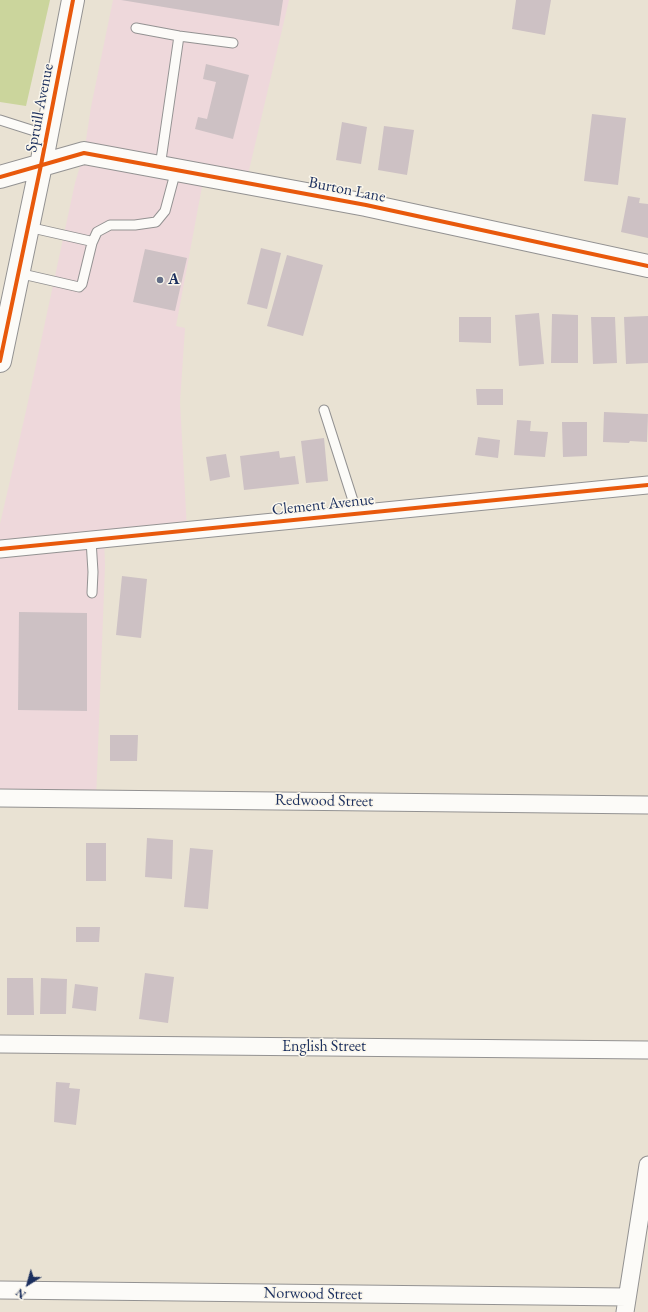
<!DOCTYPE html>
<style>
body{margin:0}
#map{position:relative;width:648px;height:1312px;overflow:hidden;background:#e9e2d3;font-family:"EB Garamond",serif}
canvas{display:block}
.north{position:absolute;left:8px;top:1264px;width:40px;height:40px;-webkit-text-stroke:3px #fbf7ec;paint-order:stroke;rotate:217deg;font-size:11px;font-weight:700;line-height:16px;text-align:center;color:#1b2f5e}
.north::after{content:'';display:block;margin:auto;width:14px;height:18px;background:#1b2f5e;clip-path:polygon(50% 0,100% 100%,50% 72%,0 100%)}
</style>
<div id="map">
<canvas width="648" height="1312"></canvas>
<div class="north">N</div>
</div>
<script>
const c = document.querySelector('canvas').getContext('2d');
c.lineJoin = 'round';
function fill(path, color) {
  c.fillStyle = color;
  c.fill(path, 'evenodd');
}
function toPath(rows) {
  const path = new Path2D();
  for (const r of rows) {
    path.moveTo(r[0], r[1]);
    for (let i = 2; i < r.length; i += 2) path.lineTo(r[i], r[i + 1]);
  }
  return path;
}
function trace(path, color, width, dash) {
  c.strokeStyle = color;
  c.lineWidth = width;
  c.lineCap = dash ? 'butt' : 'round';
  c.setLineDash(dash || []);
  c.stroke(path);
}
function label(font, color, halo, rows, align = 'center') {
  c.font = font + ' "EB Garamond",serif';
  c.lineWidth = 3;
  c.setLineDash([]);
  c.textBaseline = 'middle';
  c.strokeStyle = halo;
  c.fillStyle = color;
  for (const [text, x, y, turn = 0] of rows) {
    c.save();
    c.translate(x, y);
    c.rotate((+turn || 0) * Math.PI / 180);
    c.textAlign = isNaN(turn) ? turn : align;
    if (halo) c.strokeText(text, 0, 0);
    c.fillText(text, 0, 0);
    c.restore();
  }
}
fill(toPath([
 [113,0,289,0,246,183,204,176,176,326,185,328,180,402,187,530,104,539,105,565,96,799,0,798,0,524,26,411,75,183,84,153,91,107]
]), '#eed8db');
fill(toPath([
 [0,0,50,0,26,106,0,102]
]), '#cbd59c');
fill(toPath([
 [121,0,283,0,279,26],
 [516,0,551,0,545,35,512,29],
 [206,64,249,75,233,139,195,129,198,117,207,119,216,82,203,79],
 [592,114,626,118,618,185,584,181],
 [342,122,367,127,361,164,336,160],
 [384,126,414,130,407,175,378,170],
 [628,196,640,198,639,203,648,204,648,238,621,232],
 [261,248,281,253,267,309,247,304],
 [145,249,187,258,175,311,133,302],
 [287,255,323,265,303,336,267,326],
 [539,313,544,364,519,366,515,315],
 [552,314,578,315,578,363,551,363],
 [648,316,648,363,626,364,624,317],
 [459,317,491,317,491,343,459,342],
 [591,317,615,317,617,363,593,364],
 [476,389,503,389,503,405,477,405],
 [604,412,648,414,647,442,630,441,629,443,603,442],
 [517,420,531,421,530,431,548,432,545,457,514,455],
 [562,422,587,422,587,456,563,457],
 [478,437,500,440,498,458,475,455],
 [324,438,328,481,306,483,301,441],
 [279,451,280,458,295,456,299,484,244,490,240,456],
 [226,454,230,477,210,481,206,457],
 [122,576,147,579,141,638,116,635],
 [19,612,87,613,87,711,18,710],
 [110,735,138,735,137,761,110,761],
 [147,838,173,840,172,879,145,877],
 [86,843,106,843,106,881,86,881],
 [190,848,213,850,208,909,184,907],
 [76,927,100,927,99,942,76,942],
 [145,973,174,977,168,1023,139,1019],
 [7,978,33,978,34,1015,7,1015],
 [41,978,67,979,66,1014,40,1014],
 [75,984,98,987,96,1011,72,1008],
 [56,1082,70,1083,69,1088,80,1089,76,1125,54,1122]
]), '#cdc1c4');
const service = toPath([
 [136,28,179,36,233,43],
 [0,120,47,135],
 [160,167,179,36],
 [92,243,97,232,110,225,135,225,156,222,165,211,176,170],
 [18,273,79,287,82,284,92,243,90,241,28,227],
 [324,410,357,513],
 [91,540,93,572,92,593]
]);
const minor = toPath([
 [0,549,648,485],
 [0,798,648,805],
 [0,1044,648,1050],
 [0,1290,627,1297],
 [625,1312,648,1165]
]);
const tertiary = toPath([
 [0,177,84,153,366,205,648,266],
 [0,361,41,165,73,0]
]);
trace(service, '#939292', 11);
trace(minor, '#939292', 19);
trace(tertiary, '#939292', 24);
trace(service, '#fcfbf8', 9);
trace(minor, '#fcfbf8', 17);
trace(tertiary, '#fcfbf8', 22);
trace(toPath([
 [0,177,84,153,366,205,648,266],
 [0,361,41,165,73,0],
 [0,549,648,485]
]), '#e8590c', 4);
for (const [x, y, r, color] of [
 [160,280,4,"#636e87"]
]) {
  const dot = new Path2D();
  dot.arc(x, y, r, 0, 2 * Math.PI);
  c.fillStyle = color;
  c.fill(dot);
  trace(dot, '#fbf7ec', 1.5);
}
label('16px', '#1b2f5e', '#fbf7ec', [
 ["Spruill Avenue",40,108,-79],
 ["Burton Lane",347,190,11],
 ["Clement Avenue",323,505,-6],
 ["Redwood Street",324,801,1],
 ["English Street",324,1047],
 ["Norwood Street",313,1294,1]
]);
label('bold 16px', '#1b2f5e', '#fbf7ec', [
 ["A",168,280]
], 'left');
</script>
